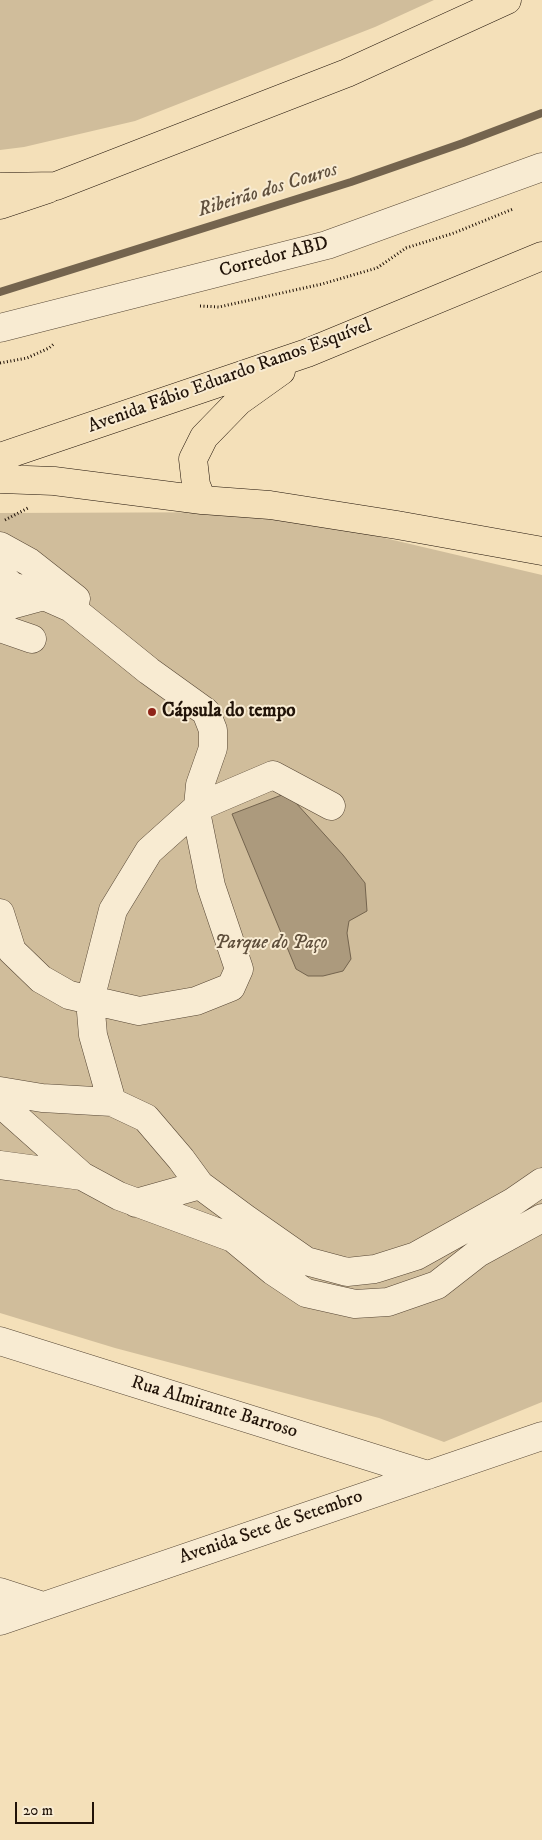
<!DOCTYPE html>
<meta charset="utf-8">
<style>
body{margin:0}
#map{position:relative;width:542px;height:1840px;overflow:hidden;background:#f4e0b9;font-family:"IM FELL DW Pica",serif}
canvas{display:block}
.scale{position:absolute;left:15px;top:1802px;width:79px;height:22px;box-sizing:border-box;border:2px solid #211308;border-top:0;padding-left:6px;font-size:15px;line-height:18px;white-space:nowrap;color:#211308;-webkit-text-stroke:4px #f8ebd2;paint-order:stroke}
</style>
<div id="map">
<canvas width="542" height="1840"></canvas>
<div class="scale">20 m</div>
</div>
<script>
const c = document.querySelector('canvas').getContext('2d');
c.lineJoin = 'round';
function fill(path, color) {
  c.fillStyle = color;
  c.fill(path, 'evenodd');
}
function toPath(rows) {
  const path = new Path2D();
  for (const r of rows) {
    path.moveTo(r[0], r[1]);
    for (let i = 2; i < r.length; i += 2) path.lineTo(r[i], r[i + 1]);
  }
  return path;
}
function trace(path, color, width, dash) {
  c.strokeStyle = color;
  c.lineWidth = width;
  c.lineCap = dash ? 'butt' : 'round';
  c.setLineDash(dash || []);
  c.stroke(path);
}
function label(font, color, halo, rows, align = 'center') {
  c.font = font + ' "IM FELL DW Pica",serif';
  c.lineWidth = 4;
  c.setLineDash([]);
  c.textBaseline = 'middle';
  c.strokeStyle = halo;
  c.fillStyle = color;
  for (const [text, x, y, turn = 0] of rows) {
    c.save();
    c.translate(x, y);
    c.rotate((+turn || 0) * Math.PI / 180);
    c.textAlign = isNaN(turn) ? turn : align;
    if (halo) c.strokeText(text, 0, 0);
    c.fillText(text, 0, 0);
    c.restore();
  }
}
fill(toPath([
 [0,0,434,0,375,27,135,121,24,147,0,150],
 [274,512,542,575,542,1402,444,1442,379,1418,115,1348,0,1313,0,513]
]), '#d0bd9b');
const water = toPath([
 [287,793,343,855,365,883,367,911,349,921,347,933,351,959,343,971,323,976,308,976,296,969,232,814,287,793]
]);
fill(water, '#ac9a7d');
trace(water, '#74644e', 1);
trace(toPath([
 [0,292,351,182,463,143,542,113]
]), '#74644e', 8);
const minor = toPath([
 [0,328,327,245,542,167],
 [0,546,29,562,76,599],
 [0,575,12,586,44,596],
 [0,608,44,596,71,608,149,671,206,712,213,730,213,748,200,785,197,817,211,886,239,969,231,987,196,1001,139,1011,69,995,41,979,12,951,0,913],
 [0,628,32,639],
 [0,1091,42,1098,112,1102,146,1118,181,1159,200,1185,246,1219,306,1261,347,1272,375,1269,416,1256,513,1202,542,1182],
 [112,1102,93,1035,90,1000,113,910,149,851,198,807,273,775,331,806],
 [0,1103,82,1176,119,1196,233,1238,273,1271,306,1293,355,1304,388,1302,437,1285,478,1253,542,1218],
 [0,1165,82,1176],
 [136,1203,200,1185],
 [0,1341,428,1475],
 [0,1592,43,1606],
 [0,1621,542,1436]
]);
const major = toPath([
 [0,205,48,189]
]);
const highway = toPath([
 [0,187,56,186,347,73,507,0],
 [0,457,307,353,542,256],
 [0,479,54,481,202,500,270,505,397,525,542,551],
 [202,500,196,485,193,459,204,437,239,401,281,371]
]);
trace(minor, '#564634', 29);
trace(major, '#211308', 29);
trace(highway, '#211308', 29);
trace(toPath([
 [200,306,219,307,322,284,377,268,406,248,454,233,513,209],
 [0,363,27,358,49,348,55,343],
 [5,520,28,508]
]), '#211308', 3, [1, 2.5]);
trace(minor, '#f8ebd2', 28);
trace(major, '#f4e0b9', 28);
trace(highway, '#f4e0b9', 28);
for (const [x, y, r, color] of [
 [152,712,5,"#8f2418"]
]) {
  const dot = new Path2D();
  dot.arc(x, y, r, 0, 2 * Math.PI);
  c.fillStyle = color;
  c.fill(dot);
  trace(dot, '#f8ebd2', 2);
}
label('19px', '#211308', '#f8ebd2', [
 ["Corredor ABD",274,258,-15],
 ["Avenida Fábio Eduardo Ramos Esquível",230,377,-20],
 ["Rua Almirante Barroso",214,1408,17],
 ["Avenida Sete de Setembro",271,1528,-19]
]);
label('bold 19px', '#211308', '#f8ebd2', [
 ["Cápsula do tempo",162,712]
], 'left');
label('italic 19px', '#5e4e3b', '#f8ebd2', [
 ["Parque do Paço",271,944]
]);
label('italic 20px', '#60503d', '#f8ebd2', [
 ["Ribeirão dos Couros",268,191,-17]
]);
</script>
